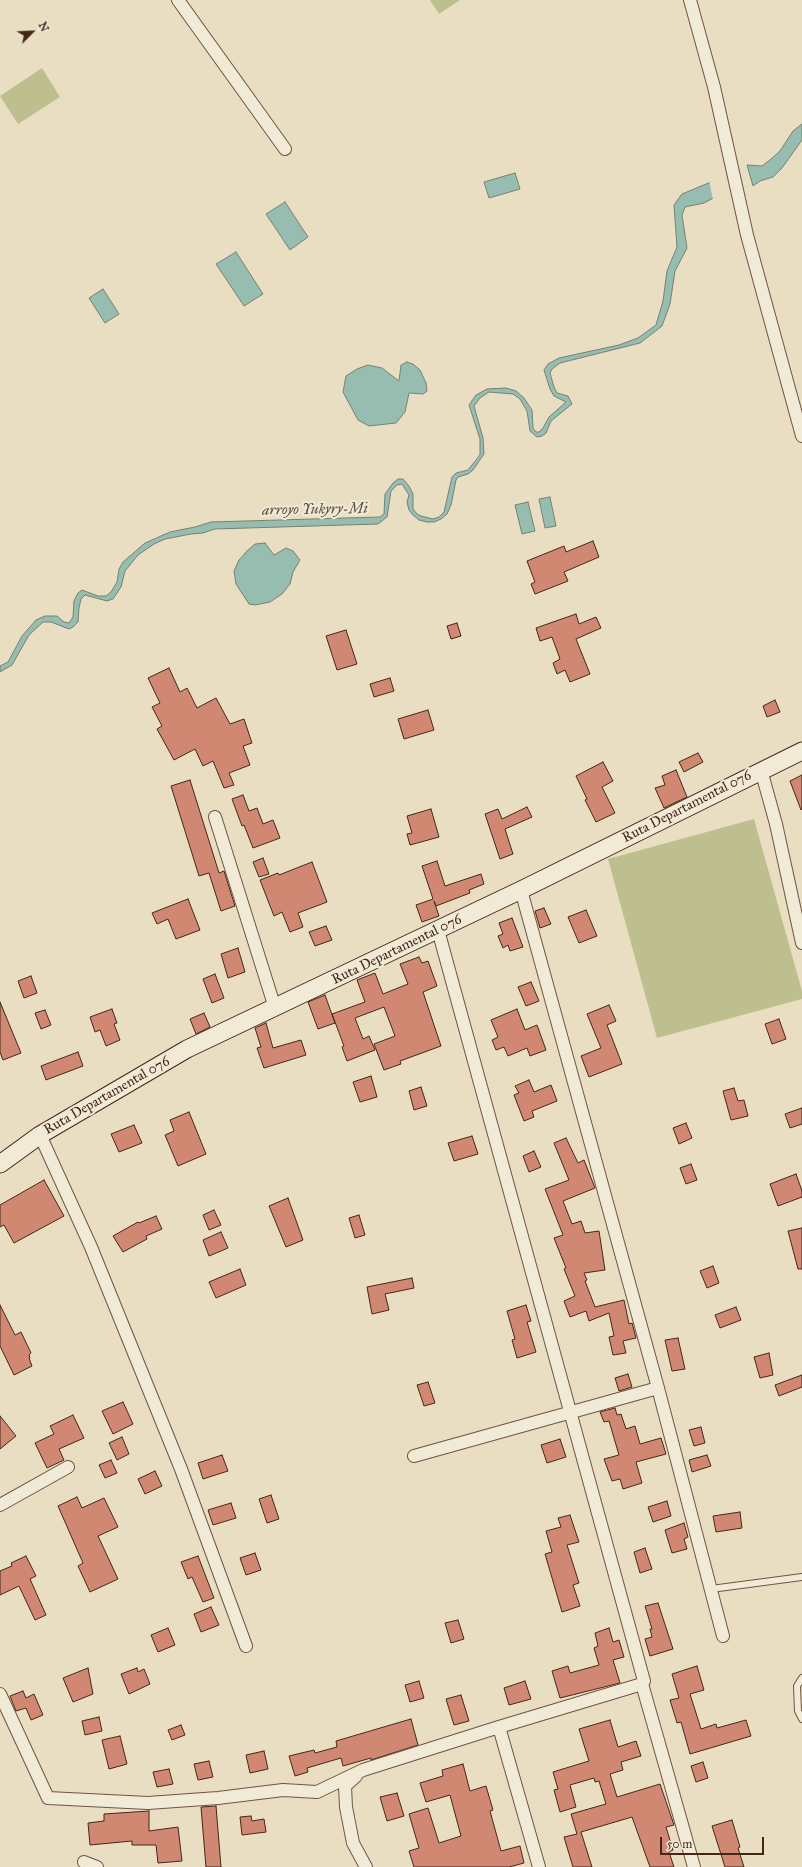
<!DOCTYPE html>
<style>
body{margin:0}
#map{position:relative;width:802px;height:1867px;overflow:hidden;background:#e9dec2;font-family:"IM FELL Great Primer",serif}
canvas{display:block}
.north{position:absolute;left:12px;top:12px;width:40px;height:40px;-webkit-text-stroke:3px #f1ead7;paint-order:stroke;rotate:66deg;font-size:11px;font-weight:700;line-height:16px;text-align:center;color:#462618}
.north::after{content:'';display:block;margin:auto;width:14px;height:18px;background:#462618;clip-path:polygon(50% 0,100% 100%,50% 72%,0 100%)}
.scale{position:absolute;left:660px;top:1837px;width:104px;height:18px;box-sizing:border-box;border:2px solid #462618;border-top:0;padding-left:5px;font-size:12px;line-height:14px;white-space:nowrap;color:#462618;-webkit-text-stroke:3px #f1ead7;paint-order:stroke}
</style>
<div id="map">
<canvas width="802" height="1867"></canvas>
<div class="north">N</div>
<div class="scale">50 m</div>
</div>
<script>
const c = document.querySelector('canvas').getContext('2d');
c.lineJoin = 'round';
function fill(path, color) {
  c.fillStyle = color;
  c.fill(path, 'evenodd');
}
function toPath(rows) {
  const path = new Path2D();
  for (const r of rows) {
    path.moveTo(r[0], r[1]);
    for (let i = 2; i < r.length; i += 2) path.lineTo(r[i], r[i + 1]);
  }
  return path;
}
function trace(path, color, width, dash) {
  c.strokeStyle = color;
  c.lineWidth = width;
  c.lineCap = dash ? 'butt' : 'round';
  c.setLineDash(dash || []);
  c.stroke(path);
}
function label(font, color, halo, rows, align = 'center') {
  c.font = font + ' "IM FELL Great Primer",serif';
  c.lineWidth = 4;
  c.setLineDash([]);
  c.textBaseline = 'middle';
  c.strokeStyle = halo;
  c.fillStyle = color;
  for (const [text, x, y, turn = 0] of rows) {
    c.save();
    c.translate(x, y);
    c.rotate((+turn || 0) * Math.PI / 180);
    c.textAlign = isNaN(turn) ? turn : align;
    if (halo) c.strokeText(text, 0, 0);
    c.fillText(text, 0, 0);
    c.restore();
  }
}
fill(toPath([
 [430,0,460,0,439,14],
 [42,68,60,97,18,124,0,96],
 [754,819,802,991,802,999,657,1038,608,859]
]), '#bebf8e');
const water = toPath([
 [802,124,802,140,782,168,773,177,760,181,753,186,747,165,762,166,771,159,780,151,793,131,802,124],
 [515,173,520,189,489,198,484,182,515,173],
 [711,182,717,196,704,203,685,207,682,215,687,248,675,271,670,304,662,326,640,343,560,363,552,369,550,373,554,387,557,393,568,396,572,404,551,421,546,433,542,436,537,437,530,431,527,411,520,399,513,394,489,392,480,398,474,406,483,438,484,454,473,470,468,474,458,477,456,480,451,505,447,514,441,519,434,522,427,522,419,520,413,515,409,510,407,502,409,495,402,484,397,485,391,491,387,517,378,524,215,529,203,533,191,534,165,539,154,544,138,555,125,571,121,587,113,599,107,601,85,595,81,599,79,608,78,622,73,627,69,629,51,622,43,622,29,635,12,665,0,672,0,666,8,662,22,636,36,620,45,616,57,616,64,622,69,623,73,617,74,601,78,593,82,590,98,596,106,596,111,592,117,582,119,569,123,562,145,543,170,532,195,527,211,522,380,517,384,514,385,494,393,483,398,479,403,479,409,486,413,494,413,509,417,514,421,516,433,519,439,517,444,512,452,477,456,473,468,470,480,455,480,439,469,405,476,395,487,389,506,388,516,391,524,398,532,410,533,428,536,432,539,432,543,428,549,417,566,402,554,396,550,389,544,370,548,364,559,358,619,345,638,338,656,325,663,301,667,271,677,247,674,205,682,194,711,182],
 [285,202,308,237,290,250,266,214,285,202],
 [236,252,263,294,244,306,216,264,236,252],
 [103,289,119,314,105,323,89,298,103,289],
 [407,362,413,364,420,370,426,383,427,391,423,394,409,393,405,412,396,423,369,426,358,420,343,392,346,376,357,369,368,365,382,368,399,381,401,365,407,362],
 [550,497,556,526,545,528,539,499,550,497],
 [528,502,535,531,522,534,515,505,528,502],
 [265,543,274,555,286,548,293,551,300,560,293,572,290,584,282,594,270,602,255,605,249,604,236,584,234,571,239,560,247,551,255,544,265,543]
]);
fill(water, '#97bcb0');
trace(water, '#778073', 1);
fill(toPath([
 [709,180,720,181,723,192,713,200]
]), '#e9dec2');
const building = toPath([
 [593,541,599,557,564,572,568,581,535,594,531,584,535,582,527,561,564,546,566,552,593,541],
 [576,614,579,624,596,617,601,628,576,639,590,674,570,682,565,670,557,674,553,663,560,659,552,637,540,641,536,628,576,614],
 [457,623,461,636,451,639,447,626,457,623],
 [346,630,357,664,337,670,326,636,346,630],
 [169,668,180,692,187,688,197,708,216,698,230,724,244,719,252,743,243,746,250,765,229,773,234,785,224,788,213,761,203,766,195,749,174,760,157,729,162,726,152,707,160,703,148,678,169,668],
 [390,678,394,691,374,697,370,684,390,678],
 [775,700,780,712,767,717,763,706,775,700],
 [428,710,434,730,404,739,398,719,428,710],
 [698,753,703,762,684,772,679,762,698,753],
 [603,762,613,781,602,787,615,813,596,822,585,800,587,799,576,776,603,762],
 [676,770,687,797,664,808,655,788,665,785,662,776,676,770],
 [802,775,802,809,801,810,790,781,802,775],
 [190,780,219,873,224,871,235,906,221,911,209,873,199,876,171,786,190,780],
 [243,795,249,811,257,808,263,824,273,820,280,838,253,848,244,825,242,826,232,799,243,795],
 [527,807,532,817,505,829,513,854,500,859,485,814,498,809,502,819,527,807],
 [431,809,439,837,410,845,407,834,412,833,407,816,431,809],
 [263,858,269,874,259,877,253,862,263,858],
 [437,861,445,886,481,874,484,884,469,890,470,893,436,906,434,901,439,916,422,922,416,905,433,899,422,866,437,861],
 [312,862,327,902,298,913,303,927,290,932,282,912,274,916,260,880,278,873,279,875,312,862],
 [188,899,200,930,176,939,168,919,157,924,152,913,188,899],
 [544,908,551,924,540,928,535,911,544,908],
 [586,910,597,936,579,943,568,917,586,910],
 [512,918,523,947,510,951,508,945,503,948,498,936,503,934,499,923,512,918],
 [326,926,332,940,315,946,309,932,326,926],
 [238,948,245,972,228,978,221,954,238,948],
 [419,957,422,963,428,961,437,986,423,992,441,1046,400,1061,401,1064,384,1070,374,1044,395,1036,384,1007,355,1018,363,1039,369,1036,375,1050,347,1061,342,1047,344,1046,332,1014,365,1002,357,980,375,973,383,994,408,984,400,964,419,957],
 [215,974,224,998,212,1003,203,979,215,974],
 [31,976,37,993,24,998,18,981,31,976],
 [531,982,539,1001,526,1006,518,987,531,982],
 [325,995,335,1023,318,1029,308,1002,325,995],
 [0,1002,21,1053,3,1060,0,1052,0,1002],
 [609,1005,616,1021,607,1025,622,1064,589,1077,581,1056,601,1048,587,1014,609,1005],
 [112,1009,117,1023,114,1024,120,1040,106,1046,100,1030,95,1032,90,1017,112,1009],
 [517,1009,525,1030,537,1025,546,1050,530,1056,527,1048,508,1056,504,1047,496,1050,492,1040,498,1037,491,1020,517,1009],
 [45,1010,51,1025,41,1029,35,1013,45,1010],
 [204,1013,210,1027,196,1034,190,1019,204,1013],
 [779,1019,786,1039,772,1044,765,1024,779,1019],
 [266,1023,273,1048,301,1040,306,1055,264,1068,257,1048,261,1047,255,1028,266,1023],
 [78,1052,83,1066,46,1080,41,1066,78,1052],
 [371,1076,377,1097,360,1102,353,1082,371,1076],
 [529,1080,534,1092,551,1085,557,1101,532,1111,534,1117,524,1121,514,1095,519,1093,515,1086,529,1080],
 [421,1087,427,1106,414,1110,409,1091,421,1087],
 [734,1088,738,1101,744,1100,748,1116,731,1120,723,1091,734,1088],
 [802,1108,802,1124,790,1128,785,1114,802,1108],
 [189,1112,206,1154,178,1166,165,1135,174,1131,170,1120,189,1112],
 [686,1123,692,1138,679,1144,673,1128,686,1123],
 [134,1125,142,1143,119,1152,111,1134,134,1125],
 [472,1136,478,1154,454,1161,448,1143,472,1136],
 [566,1138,578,1163,584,1160,595,1188,563,1201,572,1224,581,1221,585,1233,599,1231,605,1270,584,1273,587,1280,585,1281,595,1307,624,1300,629,1324,632,1323,636,1338,623,1341,626,1353,613,1355,609,1337,614,1336,609,1313,589,1321,586,1311,570,1317,564,1301,575,1296,564,1269,566,1268,554,1238,563,1235,545,1189,569,1180,554,1143,566,1138],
 [534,1151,541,1167,529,1172,523,1156,534,1151],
 [691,1164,697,1180,686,1184,680,1168,691,1164],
 [796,1174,802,1191,802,1197,778,1206,770,1184,796,1174],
 [44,1180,64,1216,14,1243,4,1225,0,1227,0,1205,44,1180],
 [288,1198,303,1240,286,1247,269,1206,288,1198],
 [214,1210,221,1225,209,1230,203,1215,214,1210],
 [359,1215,365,1235,355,1238,349,1218,359,1215],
 [156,1216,162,1229,146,1236,147,1239,123,1252,113,1236,138,1222,139,1223,156,1216],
 [802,1228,802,1269,798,1269,788,1231,802,1228],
 [221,1232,228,1248,209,1256,203,1240,221,1232],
 [713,1266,719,1283,707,1288,700,1271,713,1266],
 [240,1269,246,1285,216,1298,209,1282,240,1269],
 [412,1278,414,1288,385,1294,389,1310,372,1314,367,1287,412,1278],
 [0,1305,15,1335,21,1332,31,1353,29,1355,30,1358,29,1358,32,1366,14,1375,0,1346,0,1305],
 [526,1305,531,1321,527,1322,536,1352,517,1358,512,1340,515,1339,507,1311,526,1305],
 [736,1307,741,1320,720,1328,715,1315,736,1307],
 [678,1338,685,1369,672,1371,665,1340,678,1338],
 [769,1353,773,1375,760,1378,754,1357,769,1353],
 [628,1374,632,1387,619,1391,615,1378,628,1374],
 [802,1375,802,1387,779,1396,775,1385,802,1375],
 [428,1382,435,1403,424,1406,417,1385,428,1382],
 [123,1402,133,1424,113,1434,102,1411,123,1402],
 [615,1408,617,1415,621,1414,626,1429,635,1426,640,1444,661,1438,666,1454,636,1462,642,1483,623,1489,620,1479,612,1481,604,1459,619,1455,609,1421,604,1422,600,1412,615,1408],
 [73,1415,84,1438,59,1449,64,1460,47,1468,35,1443,54,1434,50,1426,73,1415],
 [0,1416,16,1436,0,1449,0,1416],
 [701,1427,705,1443,694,1446,689,1430,701,1427],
 [122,1437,129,1454,117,1460,109,1443,122,1437],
 [560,1439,566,1457,547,1463,541,1445,560,1439],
 [222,1455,228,1471,203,1479,198,1463,222,1455],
 [707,1455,711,1466,692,1472,689,1460,707,1455],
 [111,1460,117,1473,105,1478,99,1465,111,1460],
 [155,1471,162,1486,145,1494,138,1479,155,1471],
 [271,1495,279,1519,267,1523,259,1499,271,1495],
 [77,1497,82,1508,104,1498,118,1527,98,1536,118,1579,90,1592,78,1566,83,1563,58,1506,77,1497],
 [667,1501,671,1516,653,1522,648,1507,667,1501],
 [231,1503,236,1518,213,1525,208,1510,231,1503],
 [740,1512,742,1528,716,1532,713,1516,740,1512],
 [570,1515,579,1542,567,1545,579,1583,573,1585,580,1606,562,1612,545,1554,552,1552,546,1531,561,1527,558,1518,570,1515],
 [684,1523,688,1537,684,1539,687,1549,672,1553,665,1530,684,1523],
 [645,1548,652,1569,640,1573,634,1552,645,1548],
 [255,1553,261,1570,246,1575,240,1558,255,1553],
 [26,1556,36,1576,30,1579,46,1615,35,1620,19,1586,0,1595,0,1571,12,1566,11,1563,26,1556],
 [198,1556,214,1598,203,1602,192,1577,188,1579,181,1562,198,1556],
 [658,1603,673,1649,650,1656,645,1639,652,1637,650,1629,652,1629,645,1606,658,1603],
 [211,1607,219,1625,201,1632,194,1614,211,1607],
 [458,1620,464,1639,451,1643,445,1623,458,1620],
 [168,1628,175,1645,158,1652,151,1635,168,1628],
 [609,1628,613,1642,619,1640,624,1657,613,1660,620,1683,560,1698,552,1671,568,1666,570,1673,599,1665,594,1648,598,1646,595,1633,609,1628],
 [697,1666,704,1690,690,1694,701,1729,716,1724,717,1728,746,1720,751,1736,690,1754,681,1722,677,1723,670,1700,679,1698,672,1674,697,1666],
 [88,1668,93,1694,73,1702,63,1678,88,1668],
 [137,1668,138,1672,144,1669,150,1684,129,1694,121,1674,137,1668],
 [419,1681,424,1698,410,1702,405,1685,419,1681],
 [525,1681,531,1699,509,1705,504,1688,525,1681],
 [23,1691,26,1698,34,1694,43,1715,31,1720,26,1708,16,1711,10,1696,23,1691],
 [461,1695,469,1721,454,1725,446,1699,461,1695],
 [99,1717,102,1731,85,1735,82,1721,99,1717],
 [411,1719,418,1745,371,1760,371,1758,343,1766,341,1758,307,1768,308,1772,295,1776,289,1756,314,1750,315,1753,337,1747,336,1741,411,1719],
 [610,1720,618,1747,636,1741,641,1756,621,1762,623,1770,610,1774,617,1797,660,1784,674,1825,666,1827,673,1850,669,1852,674,1867,650,1867,632,1817,581,1832,592,1867,573,1867,564,1837,577,1834,571,1814,606,1804,599,1781,595,1782,594,1778,570,1785,576,1807,560,1812,554,1790,558,1789,553,1772,589,1761,579,1729,610,1720],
 [181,1725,185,1735,172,1740,168,1730,181,1725],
 [120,1736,127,1764,109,1769,102,1740,120,1736],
 [264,1751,268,1769,250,1773,246,1755,264,1751],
 [209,1761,213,1777,198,1780,194,1764,209,1761],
 [703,1762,708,1778,696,1782,691,1766,703,1762],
 [463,1764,470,1791,486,1786,493,1810,490,1811,501,1851,520,1846,524,1863,509,1867,414,1867,409,1851,419,1848,409,1814,428,1808,439,1843,461,1836,450,1795,426,1802,420,1783,443,1776,442,1770,463,1764],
 [169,1769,173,1784,157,1787,153,1772,169,1769],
 [397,1793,404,1816,387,1821,380,1797,397,1793],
 [216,1806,221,1867,206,1867,201,1807,216,1806],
 [149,1811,149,1831,178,1827,182,1861,158,1863,156,1845,132,1845,132,1841,90,1845,88,1823,104,1821,104,1814,149,1811],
 [251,1816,252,1821,264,1819,266,1832,242,1835,240,1817,251,1816],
 [732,1820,740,1847,738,1848,744,1867,725,1867,712,1826,732,1820]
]);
fill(building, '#d08873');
trace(building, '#462618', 1);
const service = toPath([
 [711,1589,802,1577],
 [802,1678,797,1686,798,1711,802,1719]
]);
const minor = toPath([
 [178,0,285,149],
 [690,0,714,87,747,235,802,436],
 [761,770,776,824,802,943],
 [215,817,275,1008],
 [521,890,658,1388,723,1636],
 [438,930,644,1681,642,1684,694,1867],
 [40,1135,91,1247,181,1469,246,1646],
 [414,1456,658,1388],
 [0,1505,68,1467],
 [0,1694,48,1798,148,1803,218,1798,283,1790,317,1792,363,1770,499,1727,642,1684],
 [499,1727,539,1867],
 [356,1776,345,1786,346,1807,353,1843,366,1867],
 [84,1862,97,1867]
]);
const secondary = toPath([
 [0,1164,40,1135,187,1049,521,890,802,751]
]);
trace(service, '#6f5442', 8);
trace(minor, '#6f5442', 14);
trace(secondary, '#462618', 19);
trace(service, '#f1ead7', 6);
trace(minor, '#f1ead7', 12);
trace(secondary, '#f1ead7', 17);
label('14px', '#462618', '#f1ead7', [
 ["Ruta Departamental 076",687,807,-27],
 ["Ruta Departamental 076",397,950,-26],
 ["Ruta Departamental 076",107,1096,-30]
]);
label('italic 15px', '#5a4c3e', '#f1ead7', [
 ["arroyo Yukyry-Mi",315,510,-1]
]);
</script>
